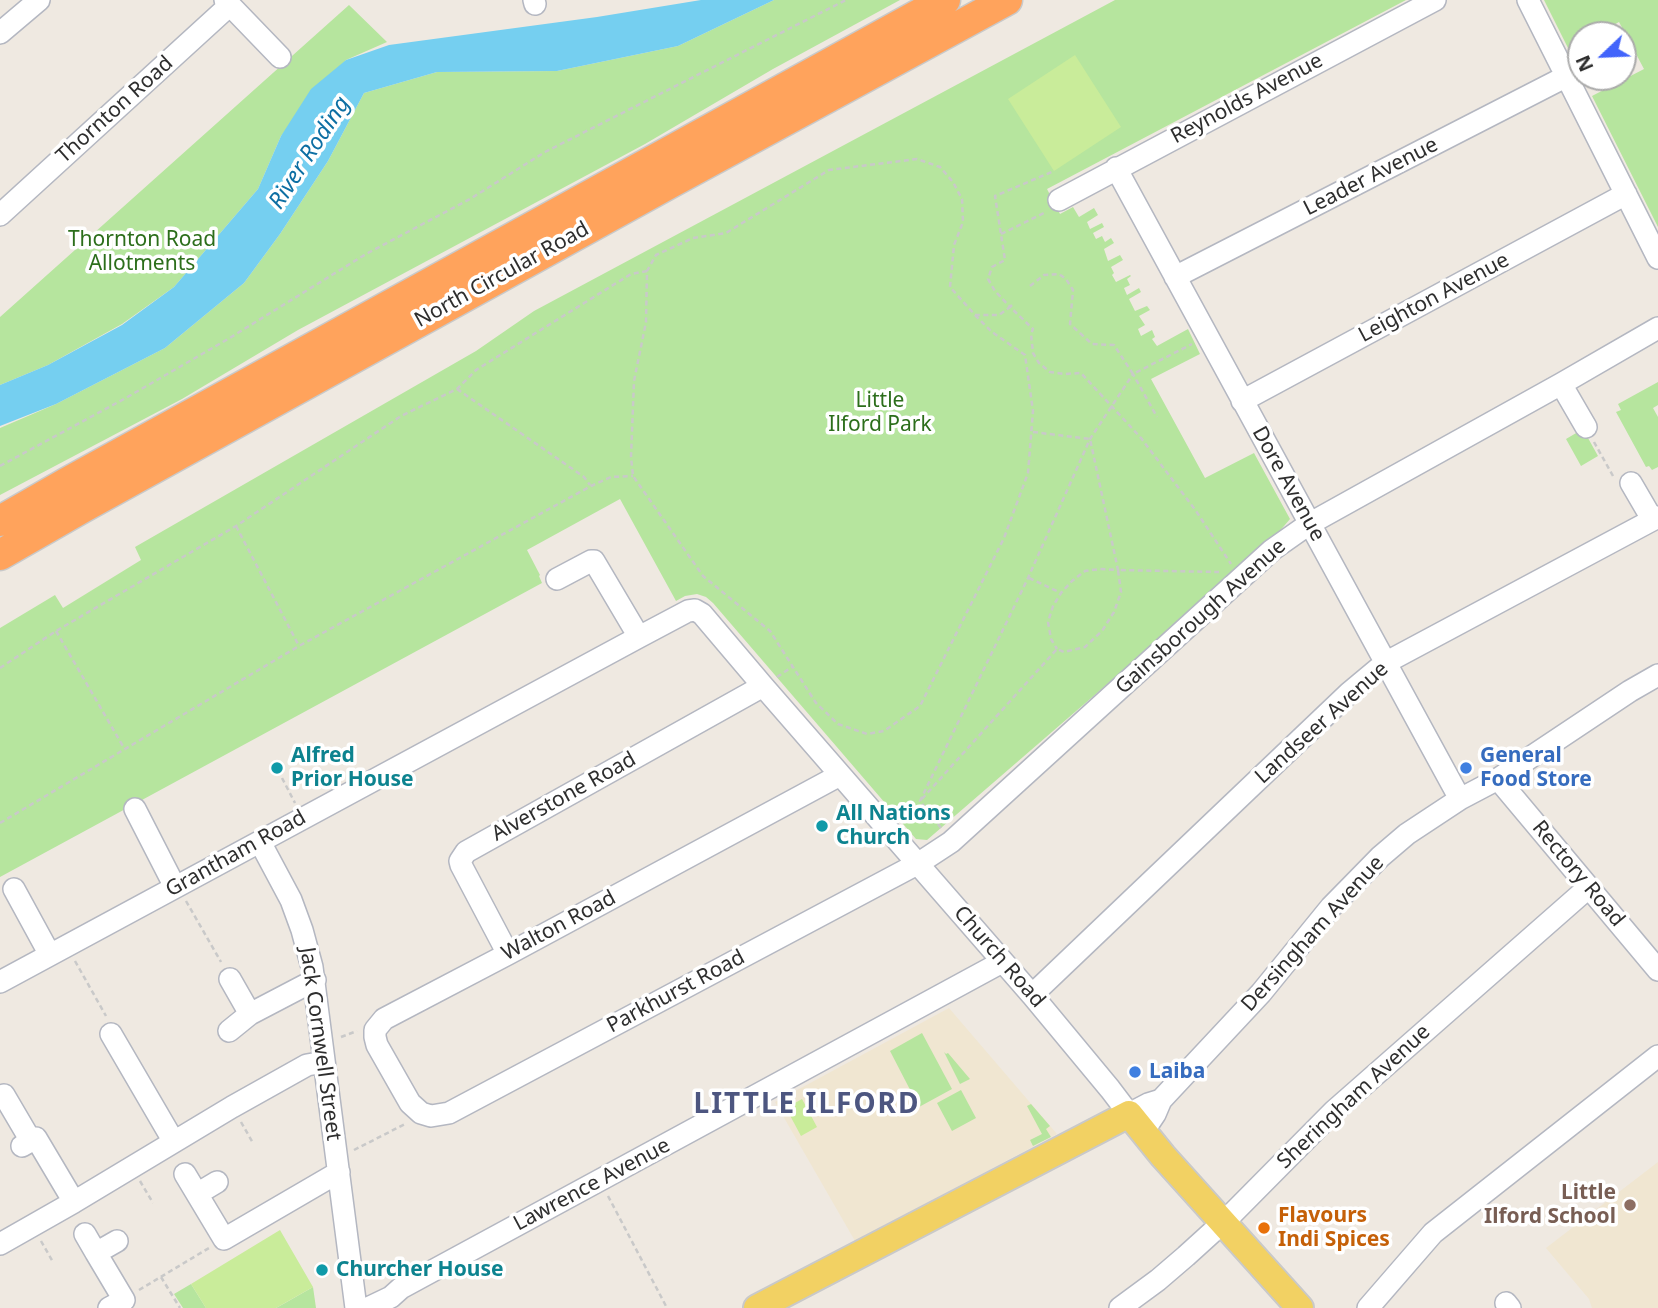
<!DOCTYPE html>
<style>
body{margin:0}
#map{position:relative;width:1658px;height:1308px;overflow:hidden;background:#efe9e1;font-family:"Noto Sans",sans-serif}
canvas{display:block}
.north{position:absolute;left:1567px;top:21px;width:70px;height:70px;box-sizing:border-box;background:#fff;border:2px solid #ababab;border-radius:50%;rotate:247deg;font-size:19px;font-weight:700;line-height:28px;text-align:center;color:#2e2e2e}
.north::after{content:'';display:block;margin:auto;width:24px;height:32px;background:#4264fb;clip-path:polygon(50% 0,100% 100%,50% 72%,0 100%)}
</style>
<div id="map">
<canvas width="1658" height="1308"></canvas>
<div class="north">N</div>
</div>
<script>
const c = document.querySelector('canvas').getContext('2d');
c.lineJoin = 'round';
function fill(path, color) {
  c.fillStyle = color;
  c.fill(path, 'evenodd');
}
function toPath(rows) {
  const path = new Path2D();
  for (const r of rows) {
    path.moveTo(r[0], r[1]);
    for (let i = 2; i < r.length; i += 2) path.lineTo(r[i], r[i + 1]);
  }
  return path;
}
function trace(path, color, width, dash) {
  c.strokeStyle = color;
  c.lineWidth = width;
  c.lineCap = dash ? 'butt' : 'round';
  c.setLineDash(dash || []);
  c.stroke(path);
}
function label(font, color, halo, rows, align = 'center') {
  c.font = font + ' "Noto Sans",sans-serif';
  c.lineWidth = 7;
  c.setLineDash([]);
  c.textBaseline = 'middle';
  c.strokeStyle = halo;
  c.fillStyle = color;
  for (const [text, x, y, turn = 0] of rows) {
    c.save();
    c.translate(x, y);
    c.rotate((+turn || 0) * Math.PI / 180);
    c.textAlign = isNaN(turn) ? turn : align;
    if (halo) c.strokeText(text, 0, 0);
    c.fillText(text, 0, 0);
    c.restore();
  }
}
fill(toPath([
 [949,1008,1057,1134,855,1241,775,1102],
 [1658,1162,1658,1308,1592,1308,1589,1299,1546,1248]
]), '#f0e6d1');
fill(toPath([
 [774,0,900,0,773,69,645,144,298,330,182,399,0,495,0,428,56,404,165,348,244,283,280,234,328,161,364,93,437,72,557,71,678,46],
 [1115,0,1406,0,1047,189,1060,214,1073,207,1079,217,1094,208,1098,215,1087,222,1090,229,1102,223,1104,227,1093,233,1096,239,1102,236,1105,242,1111,238,1114,243,1104,249,1108,261,1120,255,1123,260,1111,267,1114,273,1112,275,1116,282,1130,275,1131,276,1127,279,1130,285,1124,288,1127,295,1139,288,1141,292,1129,299,1135,311,1147,306,1150,310,1139,316,1145,325,1138,329,1141,336,1152,330,1155,337,1152,339,1157,346,1188,329,1200,354,1151,379,1205,478,1254,453,1290,519,1267,546,927,840,916,839,713,603,706,597,697,594,685,596,676,601,620,499,527,550,540,575,539,576,542,583,0,877,0,628,55,595,63,608,141,560,135,547,476,351,534,311],
 [1544,0,1658,0,1658,227,1592,96,1644,69,1619,22,1595,35,1581,35,1581,43,1569,50],
 [349,5,387,42,346,60,281,136,258,189,174,287,122,324,48,365,0,385,0,317],
 [1658,382,1658,405,1653,408,1658,417,1658,467,1652,470,1649,466,1646,467,1616,412,1621,410,1618,404],
 [1583,429,1598,456,1581,466,1566,439],
 [922,1033,952,1089,919,1107,890,1051],
 [944,1052,946,1054,948,1053,970,1079,960,1084],
 [961,1090,976,1118,952,1131,937,1103],
 [1031,1104,1050,1126,1046,1129,1051,1137,1033,1146,1030,1140,1042,1134,1027,1106],
 [191,1284,206,1308,183,1308,174,1294],
 [313,1287,316,1308,276,1308,285,1303]
]), '#b6e59e');
fill(toPath([
 [1075,55,1121,127,1054,171,1008,99],
 [802,1099,817,1127,801,1136,786,1108],
 [280,1230,313,1287,276,1308,206,1308,191,1284]
]), '#c9ec9a');
fill(toPath([
 [701,0,774,0,678,46,557,71,437,72,364,93,328,161,280,234,244,283,165,348,56,404,0,426,0,385,48,365,122,325,174,287,258,189,281,136,311,89,346,60,389,45,597,17]
]), '#75cff0');
const minor = toPath([
 [225,0,280,57],
 [534,0,535,4],
 [1528,0,1658,258],
 [0,33,39,0],
 [1116,168,1460,799],
 [1059,200,1435,0],
 [0,215,230,5],
 [1175,277,1567,76],
 [1561,384,1586,427],
 [1242,401,1626,194],
 [1631,483,1652,519],
 [557,579,591,561,594,561,639,637],
 [840,775,508,954,384,1019,375,1030,375,1037,377,1045,410,1103,421,1113,431,1116,449,1113,919,863,951,842,1272,550,1309,524,1561,384,1658,328],
 [1498,779,1658,970],
 [135,809,175,887],
 [260,842,291,900,302,930,312,967,356,1308],
 [14,889,50,955],
 [508,954,461,865,460,861,466,852,763,686],
 [230,979,250,1014],
 [0,982,639,637,688,611,695,610,702,614,763,686,1032,995,1110,1089,1129,1114,1148,1104,1161,1100],
 [1032,995,1349,693,1385,663,1658,517],
 [229,1031,250,1014,315,980],
 [111,1034,174,1142],
 [4,1095,31,1141],
 [1143,1132,1155,1114,1161,1100,1261,993,1331,907,1380,857,1407,834,1460,799,1498,779,1630,691,1658,675],
 [22,1146,36,1138,74,1202],
 [185,1174,197,1194,217,1182],
 [197,1194,224,1239,339,1172],
 [85,1234,96,1253,117,1241],
 [0,1244,74,1202,232,1107,307,1065,324,1062],
 [96,1253,124,1300,109,1308],
 [1506,1303,1510,1308],
 [368,1308,391,1297,401,1288,1002,962],
 [1120,1308,1158,1280,1186,1256,1229,1217,1334,1111,1589,887],
 [1368,1308,1433,1233,1658,1056]
]);
const major = toPath([
 [757,1308,1129,1114,1163,1156,1300,1308]
]);
const highway = toPath([
 [0,521,68,482,945,0],
 [0,555,82,508,670,183,1007,0]
]);
trace(minor, '#b4b7c1', 24);
trace(major, '#c9c9c9', 30);
trace(highway, '#c9c9c9', 33);
trace(toPath([
 [1001,234,1046,212],
 [1030,286,1044,275,1059,274,1066,279,1073,290,1070,324,1092,344,1114,345,1133,374,1192,344],
 [1012,305,1010,307,995,291,988,279,992,267,1005,260,995,196,1054,171],
 [975,315,992,332,1025,355,1033,411,1028,473,1004,538,920,706,884,731,867,734,838,724,816,703,770,631,703,576,633,476,631,457,634,381,646,322,647,271,656,255,693,238,726,233,829,170,917,159,940,167,953,182,962,199,963,222,954,245,950,287,975,315,999,315,1010,307,1033,329,1031,334,1033,353,1039,363,1050,372,1064,374,1081,373,1141,438,1196,511,1231,564],
 [457,389,584,477,590,485],
 [1033,432,1090,439,1118,570,1100,569,1085,571,1072,581,1061,593,1053,606,1048,622,1051,639,1057,649],
 [1594,442,1613,476],
 [0,466,124,399,228,339,366,254,470,199,545,152,846,0],
 [236,526,299,646],
 [1029,578,1061,593],
 [56,631,124,748],
 [0,668,56,631,236,526,401,416,457,389,476,370,631,274,647,271],
 [777,677,792,667],
 [282,778,295,803],
 [922,799,1057,649,1064,652,1085,647,1102,631,1114,612,1121,592,1118,570,1219,572],
 [0,823,299,646,591,486,611,477,633,476],
 [941,828,920,801,1028,578,1090,439,1133,374,1157,417],
 [186,901,221,962],
 [75,961,106,1016],
 [341,1037,357,1031],
 [241,1122,253,1143],
 [354,1150,407,1123],
 [140,1181,153,1203],
 [608,1196,667,1308],
 [41,1241,53,1262],
 [161,1277,180,1308],
 [139,1290,209,1248]
]), '#c9c9c9', 2.5, [5, 3.5]);
trace(minor, '#fff', 21);
trace(major, '#f2d163', 26);
trace(highway, '#ffa35c', 30);
for (const [x, y, r, color] of [
 [277,768,7,"#0f9aa8"],
 [1466,768,7,"#3f7fe0"],
 [822,826,7,"#0f9aa8"],
 [1135,1072,7,"#3f7fe0"],
 [1630,1205,7,"#8d6e63"],
 [1264,1228,7,"#e8710a"],
 [322,1270,7,"#0f9aa8"]
]) {
  const dot = new Path2D();
  dot.arc(x, y, r, 0, 2 * Math.PI);
  c.fillStyle = color;
  c.fill(dot);
  trace(dot, '#fff', 2.5);
}
label('21px', '#2e2e2e', '#fff', [
 ["Reynolds Avenue",1247,99,-28],
 ["Thornton Road",115,110,-42],
 ["Leader Avenue",1371,177,-27],
 ["North Circular Road",502,275,-29],
 ["Leighton Avenue",1434,298,-28],
 ["Dore Avenue",1288,484,61],
 ["Gainsborough Avenue",1201,617,-42],
 ["Landseer Avenue",1322,723,-42],
 ["Alverstone Road",564,797,-29],
 ["Grantham Road",236,854,-29],
 ["Rectory Road",1578,874,50],
 ["Walton Road",559,926,-28],
 ["Dersingham Avenue",1313,934,-48],
 ["Church Road",999,957,49],
 ["Parkhurst Road",676,992,-28],
 ["Jack Cornwell Street",320,1044,82],
 ["Sheringham Avenue",1354,1097,-43],
 ["Lawrence Avenue",592,1185,-28]
]);
label('21px', '#2c6e1b', '#fff', [
 ["Thornton Road",142,240],
 ["Allotments",142,264],
 ["Little",880,401],
 ["Ilford Park",880,425]
]);
label('bold 21px', '#0d838f', '#fff', [
 ["Alfred",291,756],
 ["Prior House",291,780],
 ["All Nations",836,814],
 ["Church",836,838],
 ["Churcher House",336,1270]
], 'left');
label('bold 21px', '#366cbe', '#fff', [
 ["General",1480,756],
 ["Food Store",1480,780],
 ["Laiba",1149,1072]
], 'left');
label('bold 21px', '#785e54', '#fff', [
 ["Little",1616,1193],
 ["Ilford School",1616,1217]
], 'right');
label('bold 21px', '#c56008', '#fff', [
 ["Flavours",1278,1216],
 ["Indi Spices",1278,1240]
], 'left');
label('italic 23px', '#0d6fa3', '#fff', [
 ["River Roding",310,153,-57]
]);
c.letterSpacing = '2px';
label('bold 28px', '#4d5680', '#fff', [
 ["LITTLE ILFORD",807,1105]
]);
c.letterSpacing = '0px';
</script>
